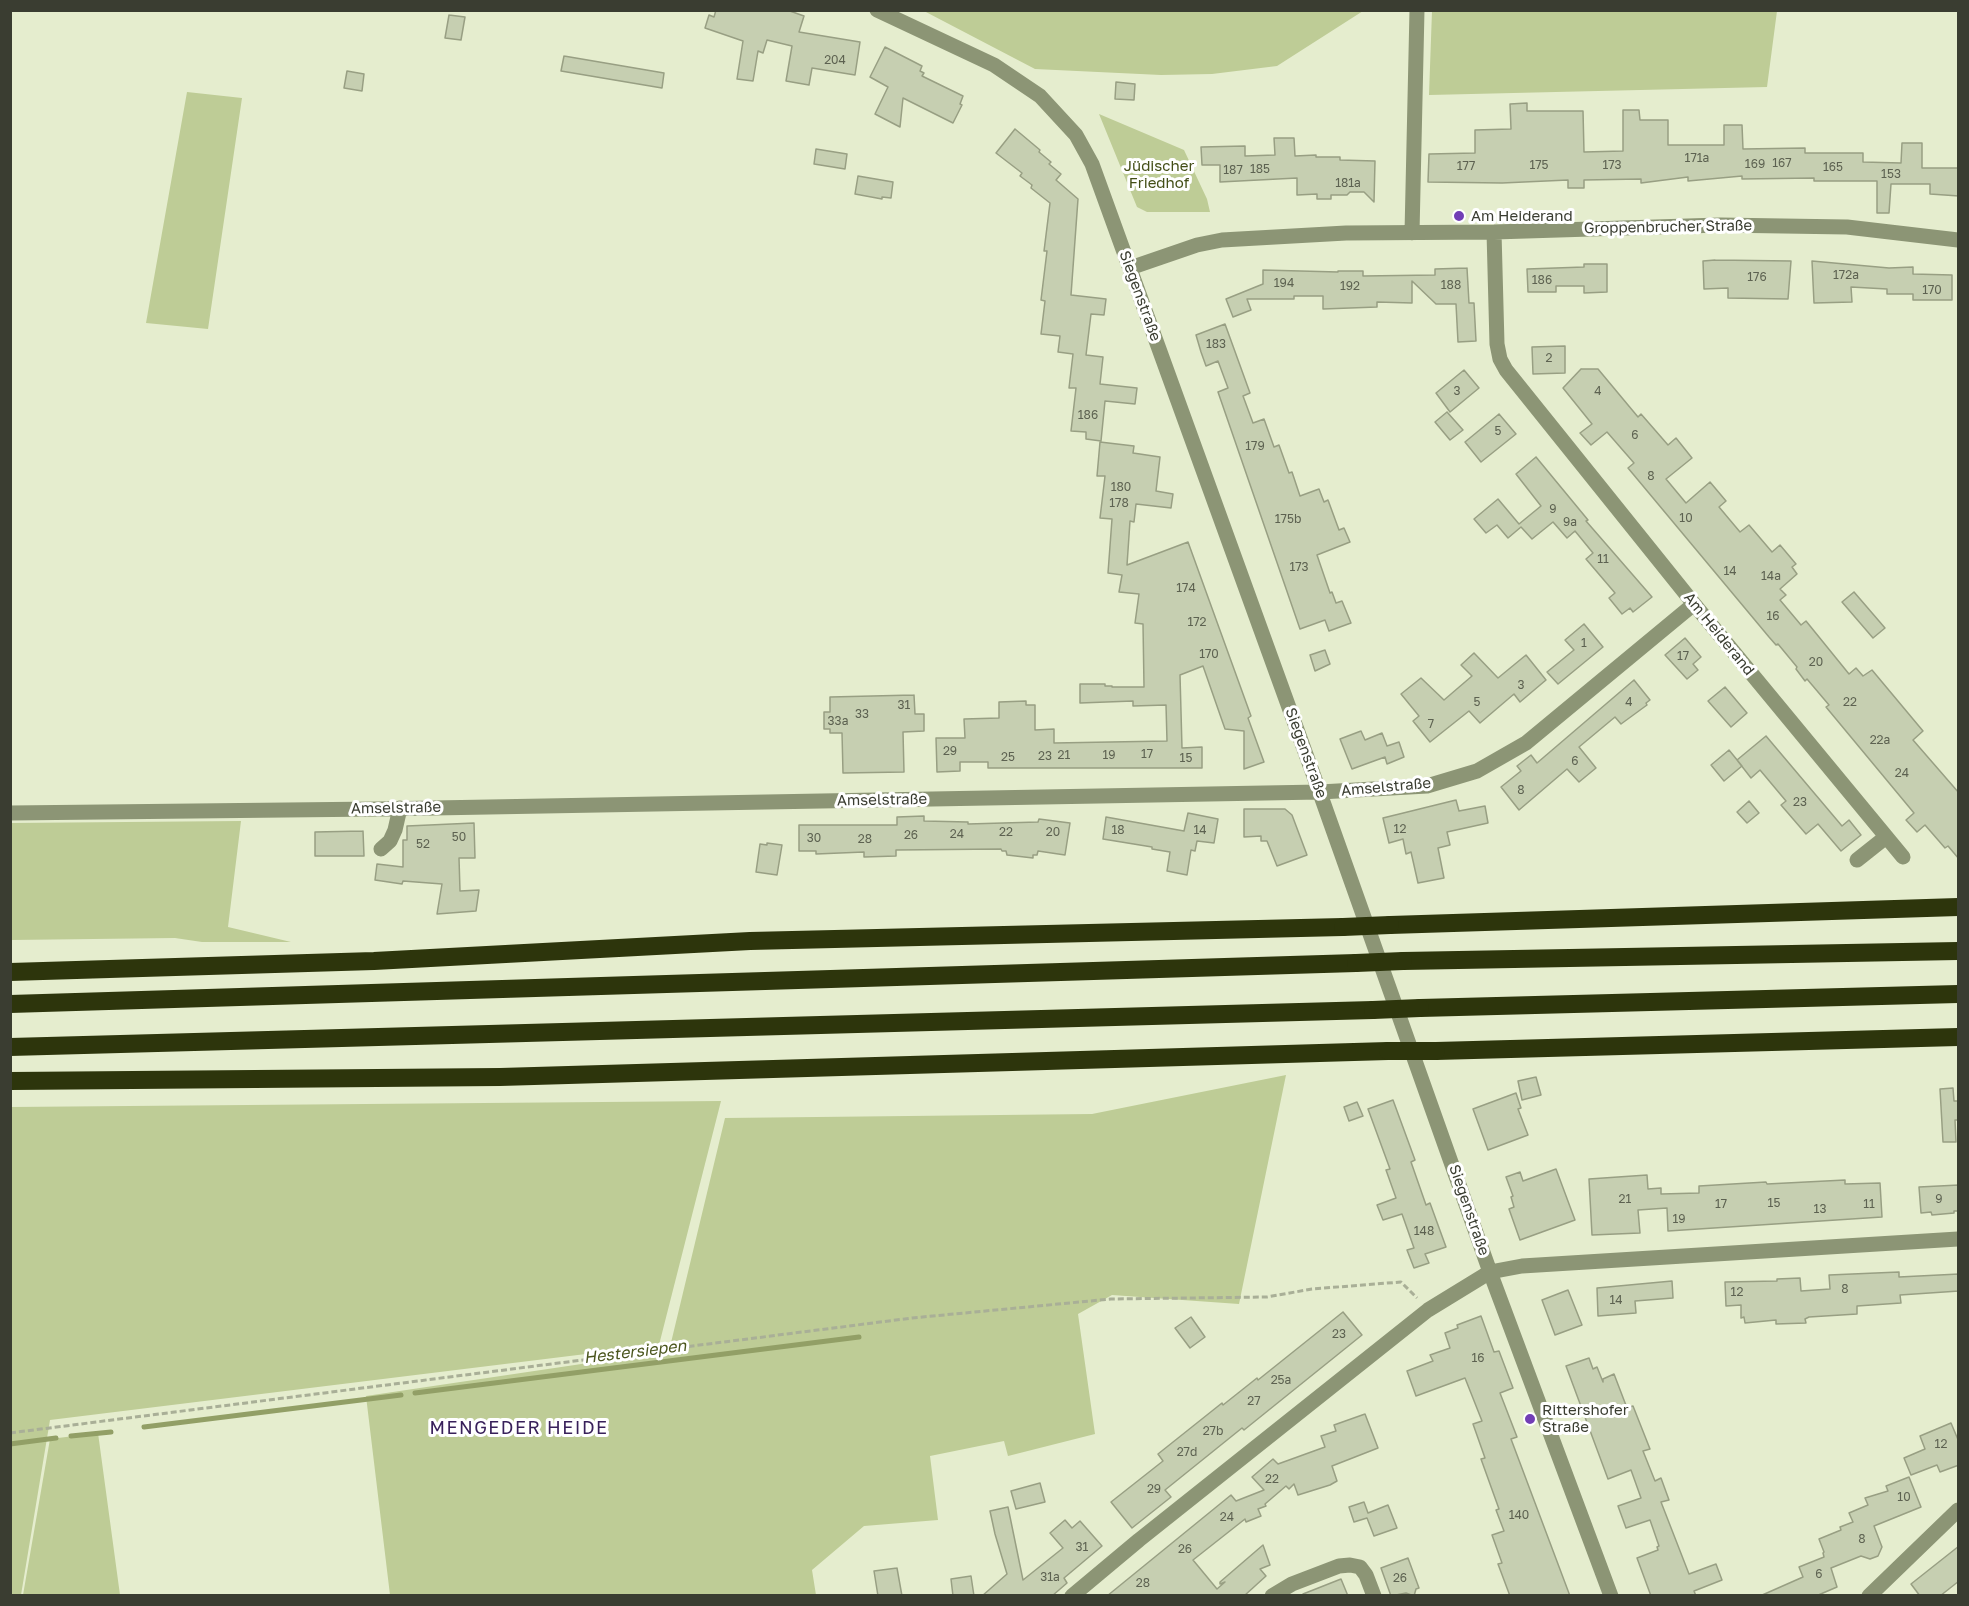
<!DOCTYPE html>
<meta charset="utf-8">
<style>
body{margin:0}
#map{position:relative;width:1969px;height:1606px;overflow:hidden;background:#e5edce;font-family:"Golos Text",sans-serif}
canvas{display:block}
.frame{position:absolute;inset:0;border:12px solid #3a3d31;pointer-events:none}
</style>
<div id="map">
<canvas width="1969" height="1606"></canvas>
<div class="frame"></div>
</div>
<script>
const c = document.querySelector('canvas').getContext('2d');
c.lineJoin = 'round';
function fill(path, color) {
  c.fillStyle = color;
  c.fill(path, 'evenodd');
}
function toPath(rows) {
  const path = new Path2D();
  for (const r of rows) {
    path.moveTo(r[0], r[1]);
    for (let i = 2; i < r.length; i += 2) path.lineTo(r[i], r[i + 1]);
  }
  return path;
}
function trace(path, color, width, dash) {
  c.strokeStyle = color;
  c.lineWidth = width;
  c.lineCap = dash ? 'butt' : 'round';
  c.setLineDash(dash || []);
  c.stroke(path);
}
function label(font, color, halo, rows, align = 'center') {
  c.font = font + ' "Golos Text",sans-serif';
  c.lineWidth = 6;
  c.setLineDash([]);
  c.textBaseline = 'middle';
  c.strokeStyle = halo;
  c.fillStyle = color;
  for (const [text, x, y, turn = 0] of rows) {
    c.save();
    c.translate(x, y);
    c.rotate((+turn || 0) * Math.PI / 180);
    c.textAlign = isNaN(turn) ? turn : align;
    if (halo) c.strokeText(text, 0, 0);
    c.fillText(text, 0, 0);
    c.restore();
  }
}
fill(toPath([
 [924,11,1363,11,1277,66,1212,74,1161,75,1035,69],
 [1432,11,1432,10,1777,11,1767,87,1429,95],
 [187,92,242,98,208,329,146,323],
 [1099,114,1184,150,1207,199,1210,212,1147,212,1137,207],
 [241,821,228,927,291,942,202,942,175,938,11,940,11,823],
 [1286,1075,1239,1304,1112,1295,1078,1314,1095,1434,1008,1456,1004,1441,930,1456,938,1520,864,1526,812,1570,816,1595,390,1595,366,1396,669,1351,725,1118,1092,1114],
 [721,1101,659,1345,50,1420,21,1595,11,1595,11,1107],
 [98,1433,120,1595,23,1595,50,1439]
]), '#becc96');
trace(toPath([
 [415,1393,859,1337],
 [144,1427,401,1395],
 [71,1436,111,1432],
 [10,1444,56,1438]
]), '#929f66', 5);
const building = toPath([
 [716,10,787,10,804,16,799,32,860,42,855,75,812,68,809,85,786,81,792,46,767,40,763,53,758,51,753,81,737,79,743,41,705,28,709,15,714,17,716,10],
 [449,15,465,17,461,40,445,38,449,15],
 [885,47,922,66,920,71,924,73,922,76,963,96,960,104,962,105,953,123,903,98,900,127,875,114,888,87,870,77,885,47],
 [564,56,664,73,662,88,561,71,564,56],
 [347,71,364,74,362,91,344,88,347,71],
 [1116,82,1135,84,1134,100,1115,99,1116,82],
 [1527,103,1527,111,1583,111,1584,152,1623,151,1623,110,1639,110,1640,120,1668,120,1668,145,1724,145,1724,125,1742,125,1743,149,1805,148,1805,153,1863,153,1863,162,1901,163,1902,143,1922,143,1922,168,1959,168,1959,196,1930,194,1930,184,1891,184,1889,213,1877,213,1877,181,1814,181,1814,178,1742,179,1742,176,1688,181,1688,177,1641,183,1641,179,1584,180,1584,188,1568,188,1568,180,1502,183,1428,182,1429,154,1475,153,1475,130,1511,129,1510,104,1527,103],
 [1015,129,1040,150,1039,152,1051,162,1049,164,1061,174,1056,180,1078,199,1071,295,1106,299,1104,315,1091,314,1086,355,1103,357,1100,384,1137,388,1135,404,1105,401,1101,441,1086,439,1086,432,1071,431,1076,388,1069,388,1073,354,1058,352,1060,336,1041,334,1045,301,1041,300,1047,251,1044,251,1050,203,1031,188,1032,185,1020,176,1022,173,996,153,1015,129],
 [1274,138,1294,138,1295,156,1316,155,1316,157,1340,157,1340,160,1375,161,1374,202,1364,192,1350,192,1347,195,1331,195,1331,199,1317,199,1317,194,1297,195,1297,178,1220,182,1220,165,1202,165,1201,147,1245,146,1245,156,1275,155,1274,138],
 [816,149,847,154,845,169,814,164,816,149],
 [858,176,893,182,891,198,882,197,882,199,855,194,858,176],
 [1715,260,1791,261,1788,299,1728,298,1728,288,1704,289,1703,261,1715,260],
 [1812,261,1889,268,1913,267,1913,274,1952,275,1952,300,1913,300,1913,294,1887,294,1887,289,1851,287,1852,302,1814,303,1812,261],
 [1584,264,1607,264,1607,292,1584,293,1584,286,1556,286,1556,292,1528,292,1527,269,1584,267,1584,264],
 [1467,268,1469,303,1474,303,1476,341,1458,342,1456,304,1436,304,1412,281,1412,303,1377,302,1377,307,1323,309,1323,296,1294,296,1294,299,1247,299,1251,310,1233,317,1226,299,1263,284,1263,270,1338,272,1338,271,1363,271,1363,276,1435,275,1435,269,1467,268],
 [1225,324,1250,393,1243,396,1253,423,1264,419,1274,447,1279,445,1289,473,1292,472,1300,496,1319,489,1324,502,1328,500,1339,530,1344,528,1350,542,1317,555,1330,593,1332,592,1336,603,1342,601,1351,623,1329,631,1325,620,1300,629,1218,392,1228,388,1218,361,1206,366,1201,352,1196,335,1225,324],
 [1565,346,1565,373,1533,374,1532,347,1565,346],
 [1581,369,1598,369,1638,417,1641,414,1668,445,1676,438,1692,458,1666,479,1686,503,1710,482,1726,501,1719,507,1740,532,1749,525,1772,552,1780,545,1796,564,1792,567,1797,574,1780,589,1786,595,1780,600,1801,625,1806,621,1849,674,1856,668,1863,676,1872,670,1923,731,1913,740,1959,793,1959,859,1948,846,1945,848,1925,825,1917,832,1906,820,1914,813,1826,707,1829,705,1807,679,1805,681,1796,669,1797,667,1778,644,1776,645,1769,637,1628,468,1634,463,1607,432,1591,445,1580,433,1592,424,1563,388,1581,369],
 [1464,370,1479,388,1450,412,1436,393,1464,370],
 [1447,412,1463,430,1450,440,1435,422,1447,412],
 [1499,414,1516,434,1481,462,1465,442,1499,414],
 [1100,442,1134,446,1133,453,1160,457,1156,491,1173,494,1171,508,1136,504,1134,522,1130,521,1127,565,1188,542,1251,716,1248,718,1264,762,1244,769,1244,731,1225,729,1203,666,1180,675,1182,748,1202,747,1202,768,988,768,988,762,960,762,960,771,937,772,936,738,965,738,964,719,999,718,999,702,1026,701,1026,705,1035,705,1035,730,1054,729,1054,743,1167,741,1166,705,1133,706,1133,701,1080,703,1080,684,1105,684,1105,686,1112,686,1112,687,1144,687,1143,624,1135,623,1139,594,1119,592,1122,575,1108,573,1112,519,1100,518,1105,476,1097,476,1100,442],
 [1536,457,1588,520,1586,521,1652,597,1633,612,1630,608,1622,614,1609,598,1615,593,1586,559,1593,553,1575,531,1567,538,1553,522,1532,539,1521,527,1508,538,1497,525,1486,533,1474,519,1498,499,1519,524,1541,506,1516,474,1536,457],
 [1854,592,1885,628,1873,638,1842,602,1854,592],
 [1584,624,1603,647,1558,684,1547,672,1574,650,1565,640,1584,624],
 [1685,638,1701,657,1693,664,1698,670,1687,679,1665,655,1685,638],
 [1325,650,1330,664,1315,671,1310,655,1325,650],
 [1474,653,1498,678,1526,655,1546,680,1520,702,1514,694,1480,723,1469,711,1430,742,1413,721,1419,716,1401,694,1421,678,1444,700,1472,676,1461,665,1474,653],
 [1634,680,1650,700,1646,703,1647,705,1621,724,1615,717,1579,747,1596,768,1579,782,1567,769,1519,810,1501,787,1521,771,1517,766,1531,755,1537,763,1634,680],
 [1725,687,1747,713,1731,727,1708,701,1725,687],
 [914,695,915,714,924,714,924,731,903,732,904,772,843,773,842,733,830,733,830,729,824,729,824,712,830,712,830,697,914,695],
 [1361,731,1365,740,1382,733,1387,746,1399,742,1404,757,1387,764,1385,757,1352,769,1340,739,1361,731],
 [1766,736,1842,826,1849,820,1861,835,1841,851,1818,824,1806,834,1781,805,1786,801,1760,770,1751,778,1737,760,1766,736],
 [1729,750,1742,766,1724,781,1711,765,1729,750],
 [1456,800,1459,811,1485,806,1488,823,1447,832,1450,845,1438,848,1444,878,1418,883,1411,852,1406,854,1403,839,1389,843,1383,818,1456,800],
 [1749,801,1759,813,1747,823,1737,812,1749,801],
 [1244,809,1285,809,1292,815,1307,855,1277,866,1267,841,1261,841,1261,836,1244,837,1244,809],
 [1188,813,1218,819,1214,843,1197,841,1195,851,1191,850,1187,875,1167,871,1170,852,1152,849,1152,847,1103,839,1106,817,1184,831,1188,813],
 [924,816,924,821,968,822,968,824,1038,822,1039,819,1070,823,1065,855,1038,851,1037,855,1033,855,1033,858,1007,855,1006,851,1002,851,1001,849,896,850,896,856,864,857,864,852,816,854,816,851,799,851,799,825,897,825,897,817,924,816],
 [474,823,475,858,459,858,460,891,479,890,476,911,437,914,442,884,403,881,402,884,375,880,377,864,403,867,403,840,407,840,407,826,474,823],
 [363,831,364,856,315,856,315,832,363,831],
 [767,843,782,845,777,875,756,872,760,844,767,845,767,843],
 [1536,1077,1541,1095,1522,1100,1518,1081,1536,1077],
 [1953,1088,1954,1101,1959,1101,1959,1120,1955,1120,1956,1142,1943,1142,1940,1089,1953,1088],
 [1516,1093,1521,1108,1518,1109,1528,1135,1488,1150,1473,1109,1516,1093],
 [1393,1100,1415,1160,1411,1162,1426,1205,1430,1203,1446,1247,1425,1254,1429,1263,1414,1268,1407,1250,1414,1248,1402,1214,1383,1220,1377,1205,1396,1198,1386,1170,1390,1169,1368,1109,1393,1100],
 [1357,1102,1363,1116,1349,1121,1344,1107,1357,1102],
 [1556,1169,1575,1220,1520,1240,1509,1209,1514,1207,1511,1197,1513,1196,1506,1177,1520,1172,1523,1181,1556,1169],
 [1647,1175,1648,1189,1661,1188,1661,1194,1699,1193,1699,1186,1766,1182,1767,1184,1845,1180,1845,1184,1880,1183,1882,1217,1668,1231,1667,1208,1638,1210,1640,1233,1592,1235,1589,1179,1647,1175],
 [1959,1185,1959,1211,1954,1211,1954,1213,1932,1215,1931,1212,1921,1213,1919,1187,1959,1185],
 [1899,1272,1899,1277,1959,1274,1959,1291,1900,1295,1901,1303,1857,1306,1857,1314,1809,1317,1805,1319,1806,1323,1776,1324,1776,1320,1745,1323,1744,1317,1741,1318,1741,1305,1726,1306,1725,1282,1777,1281,1777,1279,1800,1278,1801,1291,1830,1289,1829,1275,1899,1272],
 [1672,1281,1673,1298,1635,1301,1636,1313,1598,1316,1597,1288,1672,1281],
 [1568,1290,1582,1325,1555,1335,1542,1300,1568,1290],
 [1343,1312,1362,1335,1244,1430,1242,1428,1165,1490,1171,1497,1132,1528,1111,1502,1163,1461,1158,1454,1222,1403,1223,1405,1257,1378,1258,1380,1343,1312],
 [1481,1316,1494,1352,1499,1351,1513,1388,1500,1393,1517,1437,1511,1439,1570,1596,1510,1596,1498,1564,1502,1563,1492,1535,1504,1531,1496,1510,1499,1509,1481,1459,1485,1458,1473,1424,1482,1421,1465,1378,1416,1396,1407,1371,1433,1361,1430,1355,1450,1348,1445,1333,1458,1328,1457,1325,1481,1316],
 [1191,1317,1205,1337,1190,1348,1175,1328,1191,1317],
 [1589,1358,1593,1369,1597,1367,1603,1382,1603,1379,1614,1374,1627,1408,1633,1406,1650,1449,1643,1451,1655,1481,1661,1478,1669,1500,1661,1502,1689,1574,1716,1564,1722,1580,1694,1591,1696,1596,1651,1596,1637,1558,1658,1550,1657,1547,1659,1546,1650,1520,1626,1528,1618,1506,1641,1498,1631,1470,1608,1479,1566,1366,1589,1358],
 [1365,1414,1378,1448,1332,1466,1337,1481,1330,1485,1298,1495,1294,1484,1289,1489,1286,1486,1265,1504,1266,1506,1258,1509,1261,1516,1246,1522,1245,1519,1193,1560,1217,1589,1225,1582,1220,1584,1220,1582,1263,1545,1270,1565,1260,1569,1266,1576,1244,1596,1107,1596,1231,1495,1236,1501,1264,1490,1252,1477,1273,1459,1278,1464,1325,1447,1321,1436,1336,1431,1334,1425,1365,1414],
 [1951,1423,1959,1442,1959,1465,1940,1472,1937,1465,1911,1475,1904,1458,1925,1449,1920,1436,1951,1423],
 [1909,1477,1921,1507,1874,1526,1882,1547,1878,1556,1870,1559,1861,1556,1831,1568,1837,1587,1816,1596,1760,1596,1803,1577,1799,1567,1824,1557,1823,1553,1824,1552,1819,1539,1841,1530,1840,1527,1853,1522,1849,1513,1868,1505,1865,1498,1888,1491,1886,1486,1909,1477],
 [1040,1483,1045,1502,1016,1509,1011,1491,1040,1483],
 [1364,1502,1368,1513,1388,1505,1397,1528,1374,1536,1367,1518,1354,1522,1349,1507,1364,1502],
 [1008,1507,1023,1580,1063,1548,1050,1533,1065,1520,1072,1528,1080,1521,1102,1546,1064,1578,1067,1583,1052,1596,982,1596,1007,1574,995,1534,990,1511,1008,1507],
 [1959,1546,1959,1581,1940,1596,1920,1596,1911,1584,1959,1546],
 [1408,1558,1419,1588,1416,1589,1414,1596,1406,1593,1391,1596,1381,1568,1408,1558],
 [897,1568,902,1596,878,1596,874,1571,897,1568],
 [971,1576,974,1596,953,1596,951,1579,971,1576],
 [1341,1579,1348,1596,1303,1596,1303,1594,1341,1579]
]);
fill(building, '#c6cfb1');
trace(building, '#989f83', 1.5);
trace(toPath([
 [10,1433,912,1318,1111,1299,1267,1297,1312,1289,1401,1282,1417,1298]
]), '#a9af97', 3, [6, 3]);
trace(toPath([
 [877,10,994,65,1040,96,1076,135,1092,164,1316,782,1490,1272,1611,1596],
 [1494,232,1497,344,1500,359,1506,370,1694,604,1903,857],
 [1412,233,1417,10],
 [1130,268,1197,245,1222,240,1346,233,1494,232,1720,225,1847,227,1958,240],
 [10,813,378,809,1320,792,1427,786,1477,771,1526,743,1694,604],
 [381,849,390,841,395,830,400,808],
 [1857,860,1886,837],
 [1072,1596,1139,1540,1428,1310,1490,1272,1522,1266,1958,1239],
 [1272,1596,1292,1584,1339,1566,1350,1565,1360,1567,1366,1575,1374,1596],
 [1869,1596,1958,1510]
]), '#8c9575', 15);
trace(toPath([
 [1390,925,1958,907],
 [1403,961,1958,951],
 [10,972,374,961,750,941,1343,927],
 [10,1004,1356,963],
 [1420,1008,1958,994],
 [10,1047,1373,1010],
 [1436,1051,1958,1037],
 [10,1081,500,1077,1388,1051]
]), '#2d350c', 18);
trace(toPath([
 [1343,927,1390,925],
 [1356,963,1403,961],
 [1373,1010,1420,1008],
 [1388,1051,1436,1051]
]), '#2d350c', 18);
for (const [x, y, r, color] of [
 [1459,216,6,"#723eb5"],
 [1530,1419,6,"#723eb5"]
]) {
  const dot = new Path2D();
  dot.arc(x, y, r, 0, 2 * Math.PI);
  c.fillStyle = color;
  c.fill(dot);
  trace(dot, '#fff', 2);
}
label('12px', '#5d6251', null, [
 ["204",835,60],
 ["171a",1697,158],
 ["167",1782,163],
 ["169",1755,164],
 ["175",1539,165],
 ["173",1612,165],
 ["177",1466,166],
 ["165",1833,167],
 ["185",1260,169],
 ["187",1233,170],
 ["153",1891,174],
 ["181a",1348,183],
 ["172a",1846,275],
 ["176",1757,277],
 ["186",1542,280],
 ["194",1284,283],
 ["188",1451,285],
 ["192",1350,286],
 ["170",1932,290],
 ["183",1216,344],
 ["2",1549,358],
 ["3",1457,391],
 ["4",1598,391],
 ["186",1088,415],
 ["5",1498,431],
 ["6",1635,435],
 ["179",1255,446],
 ["8",1651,476],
 ["180",1121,487],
 ["178",1119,503],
 ["9",1553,509],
 ["10",1686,518],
 ["175b",1288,519],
 ["9a",1570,522],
 ["11",1603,559],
 ["173",1299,567],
 ["14",1730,571],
 ["14a",1771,576],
 ["174",1186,588],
 ["16",1773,616],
 ["172",1197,622],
 ["1",1584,643],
 ["170",1209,654],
 ["17",1683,656],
 ["20",1816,662],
 ["3",1521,685],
 ["5",1477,702],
 ["4",1629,702],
 ["22",1850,702],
 ["31",904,705],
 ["33",862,714],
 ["33a",838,721],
 ["7",1431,724],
 ["22a",1880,740],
 ["29",950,751],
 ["17",1147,754],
 ["21",1064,755],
 ["19",1109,755],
 ["23",1045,756],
 ["25",1008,757],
 ["15",1186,758],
 ["6",1575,761],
 ["24",1902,773],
 ["8",1521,790],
 ["23",1800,802],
 ["12",1400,829],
 ["18",1118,830],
 ["14",1200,830],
 ["22",1006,832],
 ["20",1053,832],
 ["24",957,834],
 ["26",911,835],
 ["50",459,837],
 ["30",814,838],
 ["28",865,839],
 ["52",423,844],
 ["21",1625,1199],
 ["9",1939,1199],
 ["15",1774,1203],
 ["17",1721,1204],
 ["11",1869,1204],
 ["13",1820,1209],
 ["19",1679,1219],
 ["148",1424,1231],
 ["8",1845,1289],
 ["12",1737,1292],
 ["14",1616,1300],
 ["23",1339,1334],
 ["16",1478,1358],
 ["25a",1281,1380],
 ["27",1254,1401],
 ["27b",1213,1431],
 ["12",1941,1444],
 ["27d",1187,1452],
 ["22",1272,1479],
 ["29",1154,1489],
 ["10",1904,1497],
 ["140",1519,1515],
 ["24",1227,1517],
 ["8",1862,1539],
 ["31",1082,1547],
 ["26",1185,1549],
 ["6",1819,1574],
 ["31a",1050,1577],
 ["26",1400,1578],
 ["28",1143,1583]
]);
label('15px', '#434e16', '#fff', [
 ["Jüdischer",1159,166],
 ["Friedhof",1159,183]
]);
label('15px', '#3a3d31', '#fff', [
 ["Am Heiderand",1471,216],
 ["Rittershofer",1542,1410],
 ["Straße",1542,1427]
], 'left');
label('15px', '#3a3d31', '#fff', [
 ["Groppenbrucher Straße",1668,227,-1],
 ["Siegenstraße",1140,296,70],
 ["Am Heiderand",1719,634,51],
 ["Siegenstraße",1306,753,70],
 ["Amselstraße",1386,787,-5],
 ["Amselstraße",882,800,-1],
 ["Amselstraße",396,808,-1],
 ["Siegenstraße",1469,1210,71]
]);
label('italic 16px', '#4a551d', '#fff', [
 ["Hestersiepen",635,1352,-7]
]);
c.letterSpacing = '1.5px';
label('18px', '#38205a', '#fff', [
 ["MENGEDER HEIDE",519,1428]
]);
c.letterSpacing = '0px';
</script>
